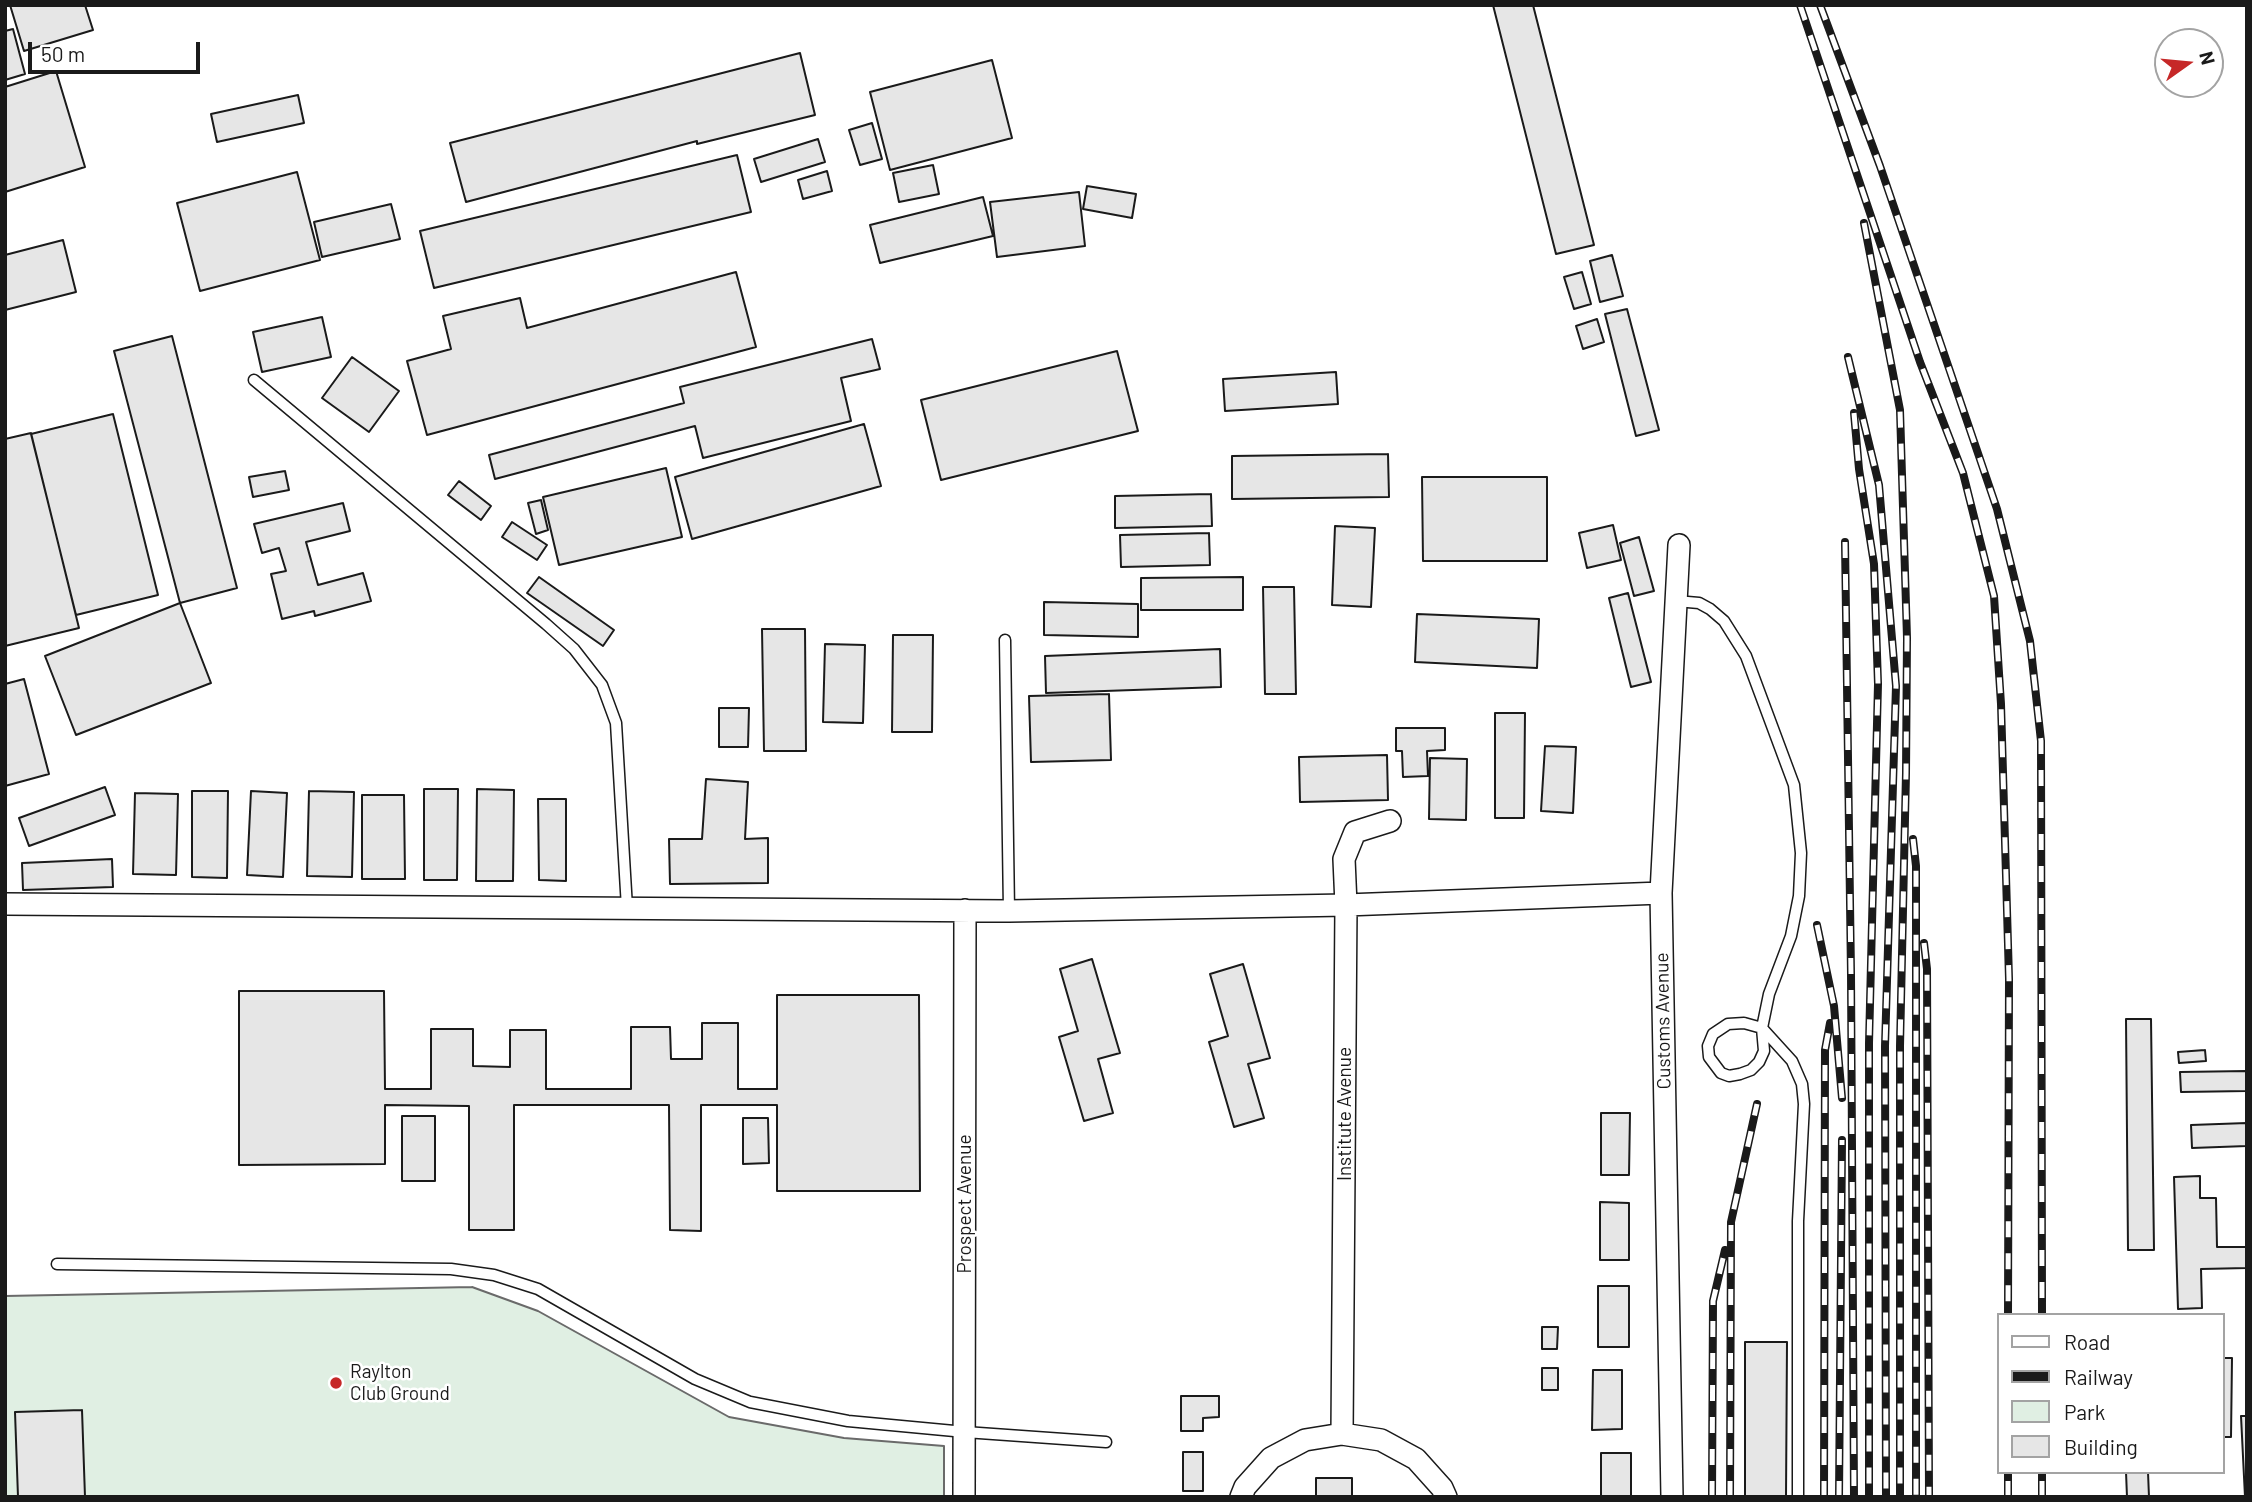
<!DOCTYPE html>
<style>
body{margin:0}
#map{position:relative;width:2252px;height:1502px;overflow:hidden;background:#fff;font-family:Barlow,sans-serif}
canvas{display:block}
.frame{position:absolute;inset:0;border:7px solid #1a1a1a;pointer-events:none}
.legend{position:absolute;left:1997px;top:1313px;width:228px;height:161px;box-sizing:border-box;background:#fff;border:2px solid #a3a3a3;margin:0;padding:9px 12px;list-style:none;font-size:21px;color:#1a1a1a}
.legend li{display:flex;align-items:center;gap:14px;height:35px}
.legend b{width:35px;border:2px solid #a3a3a3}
.north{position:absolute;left:2154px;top:28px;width:70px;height:70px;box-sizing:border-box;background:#fff;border:2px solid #a3a3a3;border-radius:50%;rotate:75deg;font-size:19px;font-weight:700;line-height:28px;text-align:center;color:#1a1a1a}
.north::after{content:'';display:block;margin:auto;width:24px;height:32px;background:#c62828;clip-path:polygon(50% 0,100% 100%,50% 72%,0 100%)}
.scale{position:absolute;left:28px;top:42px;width:172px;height:32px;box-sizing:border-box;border:4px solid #1a1a1a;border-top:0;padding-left:9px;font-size:21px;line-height:24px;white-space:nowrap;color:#1a1a1a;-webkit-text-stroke:5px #fff;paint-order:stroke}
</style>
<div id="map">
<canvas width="2252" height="1502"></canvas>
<div class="frame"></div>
<ul class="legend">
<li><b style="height:9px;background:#fff"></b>Road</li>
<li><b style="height:9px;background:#1a1a1a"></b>Railway</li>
<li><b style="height:19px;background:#e0efe3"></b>Park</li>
<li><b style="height:19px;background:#e6e6e6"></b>Building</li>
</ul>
<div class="north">N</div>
<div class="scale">50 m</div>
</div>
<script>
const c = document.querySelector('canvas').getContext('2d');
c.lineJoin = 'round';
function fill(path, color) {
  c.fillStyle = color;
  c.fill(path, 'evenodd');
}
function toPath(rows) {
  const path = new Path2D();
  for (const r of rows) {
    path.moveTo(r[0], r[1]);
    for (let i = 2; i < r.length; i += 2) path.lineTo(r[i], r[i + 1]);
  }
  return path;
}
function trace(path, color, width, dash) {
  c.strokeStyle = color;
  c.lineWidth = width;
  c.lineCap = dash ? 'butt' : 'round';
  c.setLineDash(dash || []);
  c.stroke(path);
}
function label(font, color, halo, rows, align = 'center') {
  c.font = font + ' Barlow,sans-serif';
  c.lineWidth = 5;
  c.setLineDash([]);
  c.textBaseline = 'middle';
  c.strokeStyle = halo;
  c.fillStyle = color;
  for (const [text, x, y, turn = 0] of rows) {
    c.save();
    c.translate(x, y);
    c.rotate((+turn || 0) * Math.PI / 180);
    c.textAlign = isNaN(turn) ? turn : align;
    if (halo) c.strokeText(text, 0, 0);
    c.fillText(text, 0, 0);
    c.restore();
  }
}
const green = toPath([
 [472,1287,538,1311,729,1417,844,1438,944,1446,944,1497,5,1497,5,1296,472,1287]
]);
fill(green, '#e0efe3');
trace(green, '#6a6a6a', 2);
const building = toPath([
 [10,5,85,5,93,30,24,51,10,5],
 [1493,5,1533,5,1594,245,1556,254,1493,5],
 [13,29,25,74,5,80,5,31,13,29],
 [800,53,815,115,697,144,697,141,466,202,450,143,800,53],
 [992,60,1012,138,890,170,870,92,992,60],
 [56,71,85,167,5,192,5,87,56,71],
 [298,95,304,123,217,142,211,114,298,95],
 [872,123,882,159,860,165,849,130,872,123],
 [818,139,825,162,761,182,754,159,818,139],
 [737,155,751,212,434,288,420,231,737,155],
 [933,165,939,194,899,202,893,173,933,165],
 [827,171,832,191,803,199,798,180,827,171],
 [297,172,320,260,200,291,177,203,297,172],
 [1087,186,1136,194,1132,218,1083,209,1087,186],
 [1079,192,1085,246,997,257,990,202,1079,192],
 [983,197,993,236,880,263,870,225,983,197],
 [391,204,400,239,322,257,314,222,391,204],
 [63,240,76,292,5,310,5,255,63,240],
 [1612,255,1623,296,1600,302,1590,261,1612,255],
 [736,272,756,347,427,435,407,361,451,349,443,316,520,298,527,328,736,272],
 [1582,272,1591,304,1574,309,1564,277,1582,272],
 [1627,309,1659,430,1636,436,1605,314,1627,309],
 [322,317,331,357,262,372,253,332,322,317],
 [1597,319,1604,342,1583,349,1576,326,1597,319],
 [172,336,237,588,180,603,114,351,172,336],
 [872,339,880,369,841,378,851,421,703,458,695,426,495,479,489,455,684,403,680,387,872,339],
 [1117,351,1138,431,941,480,921,400,1117,351],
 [352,357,399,391,369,432,322,398,352,357],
 [1336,372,1338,404,1225,411,1223,379,1336,372],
 [113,414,158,595,76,615,31,434,113,414],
 [864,424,881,486,692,539,675,477,864,424],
 [31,433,79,628,5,646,5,439,31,433],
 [1388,454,1389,497,1232,499,1232,456,1388,454],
 [666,468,682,537,559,565,543,497,666,468],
 [285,471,289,490,253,497,249,477,285,471],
 [1422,477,1547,477,1547,561,1423,561,1422,477],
 [459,481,491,506,481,520,448,495,459,481],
 [1211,494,1212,526,1115,528,1115,496,1211,494],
 [541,500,548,530,536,534,528,503,541,500],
 [343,503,350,531,306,542,318,585,363,573,371,601,315,616,314,611,282,619,271,574,286,571,279,548,262,553,254,524,343,503],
 [512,522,547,545,537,560,502,537,512,522],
 [1613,525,1621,560,1587,568,1579,533,1613,525],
 [1335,526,1375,528,1371,607,1332,605,1335,526],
 [1209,533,1210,565,1121,567,1120,535,1209,533],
 [1639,537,1654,591,1634,596,1620,543,1639,537],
 [539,577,614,630,603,646,527,593,539,577],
 [1243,577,1243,610,1141,610,1141,578,1243,577],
 [1263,587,1294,587,1296,694,1265,694,1263,587],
 [1628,593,1651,682,1631,687,1609,598,1628,593],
 [1044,602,1138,604,1138,637,1044,635,1044,602],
 [180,603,211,683,76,735,45,656,180,603],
 [1417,614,1539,619,1537,668,1415,662,1417,614],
 [762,629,805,629,806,751,764,751,762,629],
 [893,635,933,635,932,732,892,732,893,635],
 [825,644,865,645,863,723,823,722,825,644],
 [1220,649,1221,687,1046,693,1045,656,1220,649],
 [24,679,49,774,5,786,5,684,24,679],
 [1109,694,1111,760,1031,762,1029,696,1109,694],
 [719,708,749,708,748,747,719,747,719,708],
 [1495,713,1525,713,1524,818,1495,818,1495,713],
 [1396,728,1445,728,1445,750,1427,751,1428,776,1403,777,1402,751,1396,751,1396,728],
 [1545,746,1576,747,1573,813,1541,811,1545,746],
 [1387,755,1388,800,1300,802,1299,757,1387,755],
 [1430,758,1467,759,1466,820,1429,819,1430,758],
 [706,779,748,782,745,839,768,838,768,883,670,884,669,839,702,839,706,779],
 [105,787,115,815,29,846,19,818,105,787],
 [424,789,458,789,457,880,424,880,424,789],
 [477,789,514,790,513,881,476,881,477,789],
 [192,791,228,791,227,878,192,877,192,791],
 [251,791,287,793,283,877,247,875,251,791],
 [309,791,354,792,352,877,307,876,309,791],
 [135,793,178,794,176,875,133,874,135,793],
 [362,795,404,795,405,879,362,879,362,795],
 [538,799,566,799,566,881,539,880,538,799],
 [112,859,113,887,23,890,22,863,112,859],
 [1092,959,1120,1053,1098,1059,1113,1113,1084,1121,1059,1037,1078,1031,1060,969,1092,959],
 [1243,964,1270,1058,1248,1064,1264,1118,1234,1127,1209,1042,1228,1036,1210,974,1243,964],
 [239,991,384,991,385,1089,431,1089,431,1029,473,1029,473,1066,510,1067,510,1030,546,1030,546,1089,631,1089,631,1027,670,1027,671,1059,702,1059,702,1023,738,1023,738,1089,777,1089,777,995,919,995,920,1191,777,1191,777,1105,701,1105,701,1231,670,1230,669,1105,514,1105,514,1230,469,1230,469,1106,385,1105,385,1164,239,1165,239,991],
 [2126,1019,2151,1019,2154,1250,2128,1250,2126,1019],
 [2205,1050,2206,1061,2179,1063,2178,1052,2205,1050],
 [2247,1071,2247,1091,2181,1092,2180,1072,2247,1071],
 [1601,1113,1630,1113,1629,1175,1601,1175,1601,1113],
 [402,1116,435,1116,435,1181,402,1181,402,1116],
 [743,1118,768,1118,769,1163,743,1164,743,1118],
 [2247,1123,2247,1146,2192,1148,2191,1125,2247,1123],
 [2200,1176,2200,1198,2216,1198,2217,1247,2247,1247,2247,1268,2201,1269,2202,1308,2178,1309,2174,1177,2200,1176],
 [1600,1202,1629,1203,1629,1260,1600,1260,1600,1202],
 [1598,1286,1629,1286,1629,1347,1598,1347,1598,1286],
 [1542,1327,1558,1327,1557,1349,1542,1349,1542,1327],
 [1745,1342,1787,1342,1786,1497,1745,1497,1745,1342],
 [2222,1358,2232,1358,2231,1437,2222,1437,2222,1358],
 [1542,1368,1558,1368,1558,1390,1542,1390,1542,1368],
 [1593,1370,1622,1370,1622,1429,1592,1430,1593,1370],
 [1181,1396,1219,1396,1219,1417,1203,1418,1203,1431,1181,1431,1181,1396],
 [82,1410,85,1497,18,1497,15,1412,82,1410],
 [2241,1416,2247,1416,2247,1497,2245,1497,2241,1416],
 [1183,1452,1203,1452,1203,1491,1183,1491,1183,1452],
 [1601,1453,1631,1453,1631,1497,1601,1497,1601,1453],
 [2126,1472,2148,1472,2149,1497,2127,1497,2126,1472],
 [1316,1478,1352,1478,1352,1497,1302,1497,1316,1497,1316,1478]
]);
fill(building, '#e6e6e6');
trace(building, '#1a1a1a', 2);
const service = toPath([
 [254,380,546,624,574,649,602,685,616,723,627,908],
 [1676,601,1699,603,1710,609,1724,621,1746,656,1794,785,1801,853,1799,896,1791,936,1769,994,1762,1028,1792,1061,1802,1084,1804,1104,1798,1221,1798,1497],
 [1005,640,1009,911],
 [1744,1023,1762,1028,1764,1051,1759,1062,1751,1070,1740,1074,1729,1076,1721,1073,1709,1057,1708,1046,1713,1034,1728,1024,1744,1023],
 [57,1264,451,1269,494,1275,538,1289,695,1379,750,1402,848,1421,965,1432,1106,1442]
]);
const minor = toPath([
 [5,904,1009,911,1346,905,1661,893],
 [1342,1434,1346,905,1344,859,1355,832,1390,821],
 [964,1497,965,910],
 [1241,1497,1245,1487,1271,1458,1305,1440,1342,1434,1381,1440,1416,1459,1442,1488,1446,1497],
 [1672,1497,1661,893,1679,545]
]);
trace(service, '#1a1a1a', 13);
trace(minor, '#1a1a1a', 24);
trace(service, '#fff', 10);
trace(minor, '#fff', 21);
const rail = toPath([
 [1800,5,1920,362,1963,473,1994,596,2001,704,2009,979,2008,1315],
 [1820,5,1880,166,1997,509,2030,641,2041,741,2042,1315],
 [1864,223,1900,410,1907,638,1906,773,1900,1046,1900,1497],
 [1848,357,1879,485,1896,686,1885,1046,1886,1497],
 [1854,413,1859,469,1874,564,1878,684,1869,1043,1869,1497],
 [1845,542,1851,974,1854,1497],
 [1913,839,1916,866,1916,1497],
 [1817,925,1834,1006,1842,1098],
 [1924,943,1927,969,1929,1497],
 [1712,1497,1713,1301,1725,1250],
 [1730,1497,1731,1222,1757,1104],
 [1824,1497,1825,1050,1830,1023],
 [1839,1497,1842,1140],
 [2008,1497,2008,1472],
 [2042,1497,2042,1472]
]);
trace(rail, '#1a1a1a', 8);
trace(rail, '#fff', 5, [16]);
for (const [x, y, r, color] of [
 [336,1383,7,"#c62828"]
]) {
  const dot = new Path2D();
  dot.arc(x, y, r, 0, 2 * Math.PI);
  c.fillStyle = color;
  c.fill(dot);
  trace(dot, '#fff', 2.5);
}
label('19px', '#1a1a1a', '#fff', [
 ["Customs Avenue",1663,1021,-91],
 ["Institute Avenue",1345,1114,-90],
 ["Prospect Avenue",965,1204,-90]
]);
label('19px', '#1a1a1a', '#fff', [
 ["Raylton",350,1372],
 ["Club Ground",350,1394]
], 'left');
</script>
